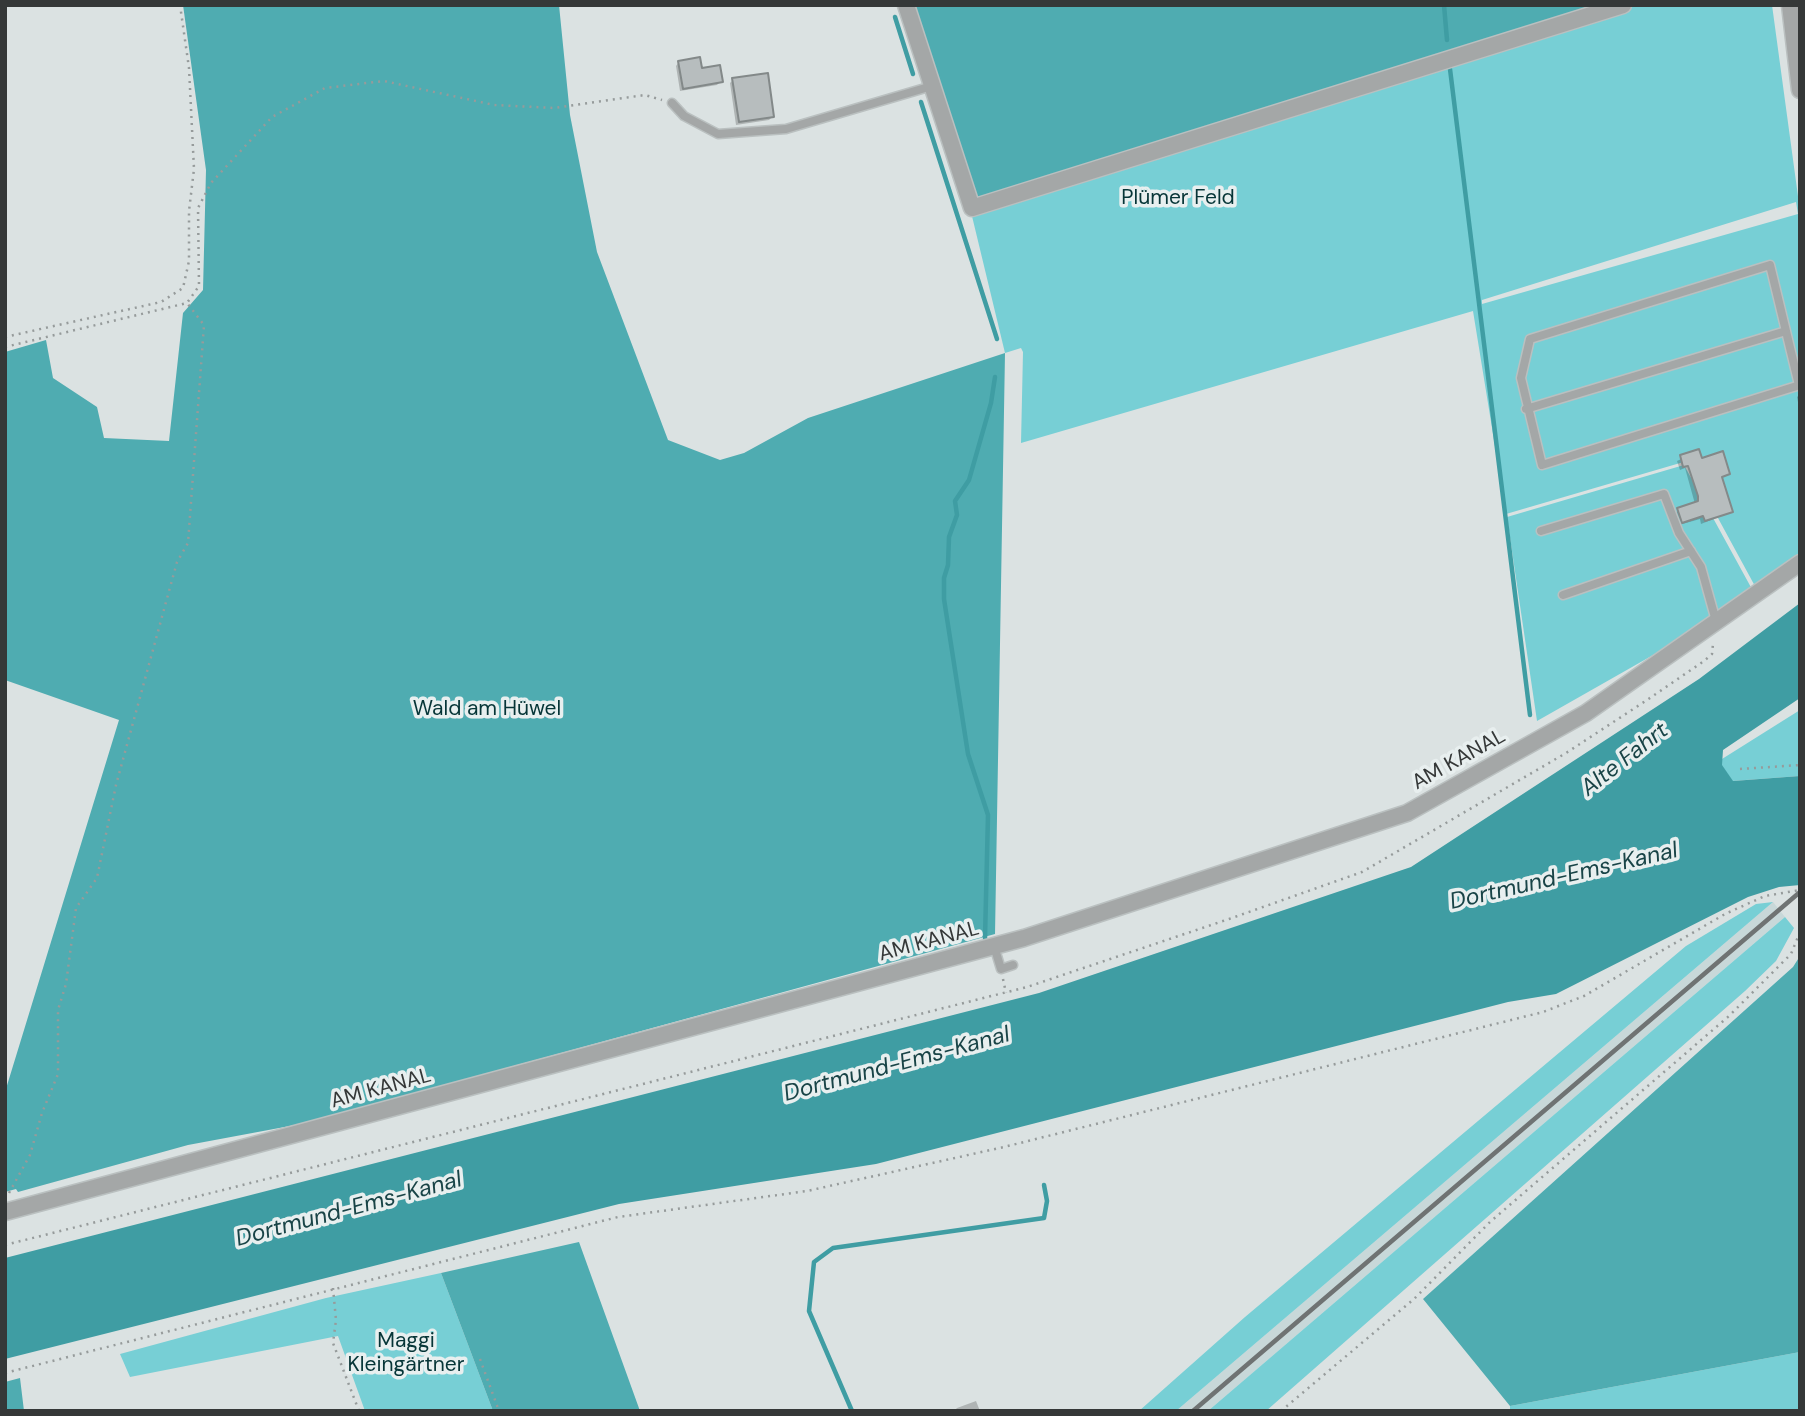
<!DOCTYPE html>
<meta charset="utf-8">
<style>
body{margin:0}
#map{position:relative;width:1805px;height:1416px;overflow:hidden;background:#dbe2e2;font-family:"DM Sans",sans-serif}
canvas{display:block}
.frame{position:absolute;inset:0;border:7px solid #353838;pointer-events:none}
</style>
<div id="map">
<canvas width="1805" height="1416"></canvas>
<div class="frame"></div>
</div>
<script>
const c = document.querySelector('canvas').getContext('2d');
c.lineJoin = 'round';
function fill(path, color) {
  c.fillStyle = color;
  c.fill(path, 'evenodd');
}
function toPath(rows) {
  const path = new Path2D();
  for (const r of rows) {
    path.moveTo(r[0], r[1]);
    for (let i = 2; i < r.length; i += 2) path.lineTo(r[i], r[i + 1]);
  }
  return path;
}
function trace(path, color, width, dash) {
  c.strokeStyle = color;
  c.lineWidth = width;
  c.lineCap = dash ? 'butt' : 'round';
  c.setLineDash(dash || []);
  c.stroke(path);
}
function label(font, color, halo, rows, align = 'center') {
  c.font = font + ' "DM Sans",sans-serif';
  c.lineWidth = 7;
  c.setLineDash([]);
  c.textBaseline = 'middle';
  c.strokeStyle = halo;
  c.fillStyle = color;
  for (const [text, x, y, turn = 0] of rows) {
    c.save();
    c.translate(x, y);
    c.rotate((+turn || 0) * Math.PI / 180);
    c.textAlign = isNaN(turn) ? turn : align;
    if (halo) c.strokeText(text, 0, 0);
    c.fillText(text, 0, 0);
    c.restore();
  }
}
fill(toPath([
 [1773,902,1785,917,1208,1411,1176,1411]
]), '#c8d8d9');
fill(toPath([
 [913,5,1772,5,1800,211,1800,560,1756,588,1687,461,1506,514,1473,311,1021,443,1023,352,1021,348,1005,353,971,212],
 [1796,202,1798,214,1482,304,1482,300],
 [1684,465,1753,591,1706,625,1537,721,1507,517],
 [1800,710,1800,776,1732,781,1722,766,1722,759],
 [1773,902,1176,1411,1139,1411,1245,1317,1686,946,1756,904],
 [1785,917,1794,928,1776,961,1745,991,1266,1411,1208,1411],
 [441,1273,493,1411,365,1411,338,1336,130,1377,120,1354,326,1298],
 [1800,1352,1800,1411,1510,1411,1510,1406]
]), '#77cfd5');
fill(toPath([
 [183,5,559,5,570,115,597,252,668,440,720,460,744,453,808,418,1005,353,995,934,306,1123,188,1145,18,1192,16,1189,5,1192,5,1092,119,720,5,680,5,352,46,340,53,378,97,407,104,438,169,441,183,313,203,290,206,170],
 [910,5,1617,5,974,205],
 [1800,956,1800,1352,1510,1406,1423,1299,1793,967],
 [579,1242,640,1411,493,1411,441,1273],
 [20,1378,24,1411,5,1411,5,1382]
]), '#4facb1');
fill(toPath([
 [1800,603,1800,698,1723,750,1722,765,1733,781,1800,776,1800,885,1779,887,1748,897,1556,994,1508,1002,876,1164,619,1204,5,1359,5,1258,1039,993,1411,867,1699,679]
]), '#3f9da3');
fill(toPath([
 [679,62,721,81,717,85,680,91,676,66],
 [733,80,773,116,769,120,736,125,730,83],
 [1800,394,1800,412,1797,397],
 [1698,451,1701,460,1728,474,1720,479,1731,512,1701,524,1700,519,1679,525,1674,513,1695,504,1685,468,1680,470,1677,461],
 [976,1401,980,1411,954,1411,957,1408]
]), '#0003');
trace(toPath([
 [1444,5,1447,40],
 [895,17,913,74],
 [1450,69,1530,715],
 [921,102,997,339],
 [985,938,988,815,968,754,944,599,944,578,948,565,949,537,957,515,955,501,969,480,991,403,995,377],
 [852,1411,809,1311,814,1262,833,1248,1044,1218,1047,1201,1044,1185]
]), '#3f9da3', 4.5);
const building = toPath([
 [700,57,702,68,720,65,723,82,683,89,678,61,700,57],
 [768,73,774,117,739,122,732,78,768,73],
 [1699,449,1702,458,1723,451,1730,474,1722,477,1733,512,1705,521,1703,516,1682,523,1677,508,1698,501,1698,496,1688,466,1683,467,1680,455,1699,449]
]);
fill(building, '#b7bdbe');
trace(building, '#838989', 2);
const lane = toPath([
 [672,103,684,116,718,134,786,129,932,86],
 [1799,385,1770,265,1530,339,1521,378,1542,465,1800,385],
 [1526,409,1786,331],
 [1541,531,1664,494,1679,533,1701,567,1716,621],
 [1563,595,1691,551],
 [994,946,1001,969,1013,965]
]);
const street = toPath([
 [906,5,972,208,1623,5],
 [1790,5,1800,90],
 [5,1212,1024,938,1407,813,1586,713,1800,563]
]);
trace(lane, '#bac0c0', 11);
trace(street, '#bac0c0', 19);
trace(toPath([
 [5,337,161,302,183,288,189,261,189,211,194,169,189,68,180,5],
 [5,347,187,303,199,286,198,208,211,183,272,117,325,88,384,81,494,105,554,108,645,95,662,100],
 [1740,769,1800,765],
 [1003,979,1006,993],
 [9,1193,30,1155,42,1113,58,1074,58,1010,66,984,76,908,97,878,116,785,177,562,188,543,204,325,187,303],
 [5,1245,1027,987,1229,919,1362,872,1566,753,1647,700,1704,661,1712,654,1713,644],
 [333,1288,336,1320,333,1343,359,1411],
 [480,1359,499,1411],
 [5,1373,618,1217,807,1191,1004,1147,1543,1012,1584,996,1725,914,1765,896,1800,890],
 [1281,1411,1414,1299,1490,1222,1729,1016,1791,954,1800,932]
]), '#969b9b', 2.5, [2, 5]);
trace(lane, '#a4a7a7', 8);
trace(street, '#a4a7a7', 16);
trace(toPath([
 [1193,1411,1800,892]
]), '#6f7373', 4.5);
label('21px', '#063537', '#e8efef', [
 ["Plümer Feld",1178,198],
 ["Wald am Hüwel",487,709],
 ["Maggi",406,1341],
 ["Kleingärtner",406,1365]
]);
label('21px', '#353838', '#e8efef', [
 ["AM KANAL",1459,760,-29],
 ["AM KANAL",929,942,-15],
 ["AM KANAL",381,1089,-15]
]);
label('italic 23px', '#194447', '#e8efef', [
 ["Alte Fahrt",1625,760,-38],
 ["Dortmund-Ems-Kanal",1564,877,-13],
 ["Dortmund-Ems-Kanal",897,1065,-15],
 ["Dortmund-Ems-Kanal",349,1210,-15]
]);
</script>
